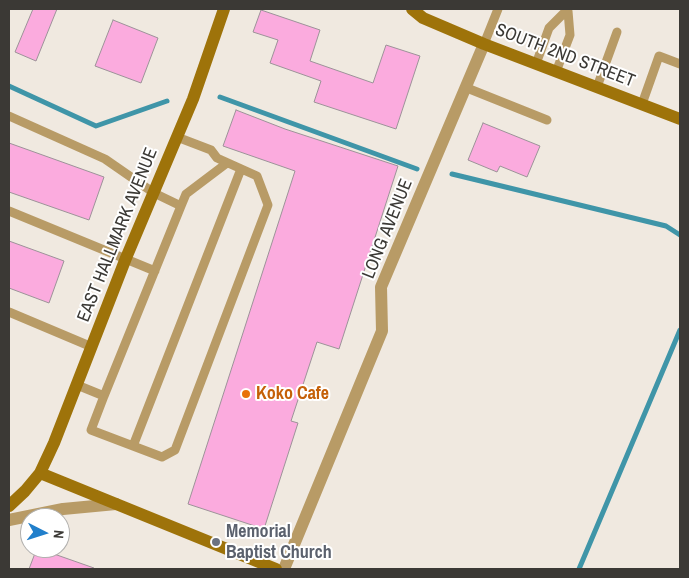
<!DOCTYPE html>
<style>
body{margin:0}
#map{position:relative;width:689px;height:578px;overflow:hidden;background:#f0e9e0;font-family:"Archivo Narrow",sans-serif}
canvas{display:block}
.frame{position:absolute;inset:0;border:10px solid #3b3935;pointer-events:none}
.north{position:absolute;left:20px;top:508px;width:50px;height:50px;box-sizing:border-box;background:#fff;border:1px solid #b1b0ae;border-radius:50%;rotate:95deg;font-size:14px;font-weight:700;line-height:20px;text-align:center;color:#3b3935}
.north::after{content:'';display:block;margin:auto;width:18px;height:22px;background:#217fcb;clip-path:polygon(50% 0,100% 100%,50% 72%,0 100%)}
</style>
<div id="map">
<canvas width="689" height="578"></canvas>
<div class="frame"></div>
<div class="north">N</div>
</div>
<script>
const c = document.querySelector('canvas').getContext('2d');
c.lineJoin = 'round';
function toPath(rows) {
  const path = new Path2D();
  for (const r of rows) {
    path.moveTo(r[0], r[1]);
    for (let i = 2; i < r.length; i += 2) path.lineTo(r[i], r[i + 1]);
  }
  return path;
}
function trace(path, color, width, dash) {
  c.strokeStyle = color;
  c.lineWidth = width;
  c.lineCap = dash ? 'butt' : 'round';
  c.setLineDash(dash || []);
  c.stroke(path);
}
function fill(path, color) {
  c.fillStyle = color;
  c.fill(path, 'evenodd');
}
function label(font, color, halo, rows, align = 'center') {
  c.font = font + ' "Archivo Narrow",sans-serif';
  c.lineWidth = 4;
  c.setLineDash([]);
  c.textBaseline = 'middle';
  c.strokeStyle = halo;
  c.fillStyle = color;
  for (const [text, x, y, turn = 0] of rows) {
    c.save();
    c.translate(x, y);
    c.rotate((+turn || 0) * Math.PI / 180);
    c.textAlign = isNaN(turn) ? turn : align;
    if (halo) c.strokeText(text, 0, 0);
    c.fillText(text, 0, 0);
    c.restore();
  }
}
trace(toPath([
 [9,86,96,126,167,101],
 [220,97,417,169],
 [452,174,666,226,680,235],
 [579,569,680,330]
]), '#3f95a8', 5);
const building = toPath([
 [33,9,57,9,36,61,15,52,33,9],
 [261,10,320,30,310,61,373,83,386,45,420,56,396,129,314,102,321,81,270,63,278,40,253,32,261,10],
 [113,20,158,38,141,83,95,66,113,20],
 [236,110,285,129,398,166,339,349,317,342,291,421,298,423,264,529,188,504,295,171,223,146,236,110],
 [483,123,540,146,527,177,500,166,497,172,468,160,483,123],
 [9,143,104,177,89,220,9,192,9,143],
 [9,241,64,261,49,303,9,288,9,241],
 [37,548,94,568,94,569,29,569,37,548]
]);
fill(building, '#fbabde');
trace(building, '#9c9298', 1);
trace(toPath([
 [484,44,498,9],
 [536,64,549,28,568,9],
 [556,72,570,35,568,11],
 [597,87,617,32],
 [467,88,547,120],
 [642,104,659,56,680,64],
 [9,116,105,159,154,193,181,206,104,396],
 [181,206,186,194,227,163],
 [9,211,155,271],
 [9,312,92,347],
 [77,385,104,396,91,430,162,457,175,450,268,205,257,176,217,158,211,150,177,137],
 [133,446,241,169]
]), '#b89b66', 9);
trace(toPath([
 [9,520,63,509,116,504],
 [284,569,382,331,381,287,484,44]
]), '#b89b66', 12);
trace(toPath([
 [412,9,423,18,484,44,680,119],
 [40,473,276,569],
 [9,506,25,491,40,473,54,443,126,258,193,99,224,9]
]), '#9e730a', 12);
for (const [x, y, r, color] of [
 [246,394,5,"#e8710a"],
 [216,542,5,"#6b7280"]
]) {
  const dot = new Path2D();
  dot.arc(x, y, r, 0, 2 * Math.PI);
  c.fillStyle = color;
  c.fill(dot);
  trace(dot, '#fff', 2);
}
label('18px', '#3b3935', '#fff', [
 ["SOUTH 2ND STREET",565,56,21],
 ["LONG AVENUE",388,229,-68],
 ["EAST HALLMARK AVENUE",118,235,-68]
]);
label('bold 18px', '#c56008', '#fff', [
 ["Koko Cafe",256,394]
], 'left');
label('bold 18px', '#5b616d', '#fff', [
 ["Memorial",226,532],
 ["Baptist Church",226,553]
], 'left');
</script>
